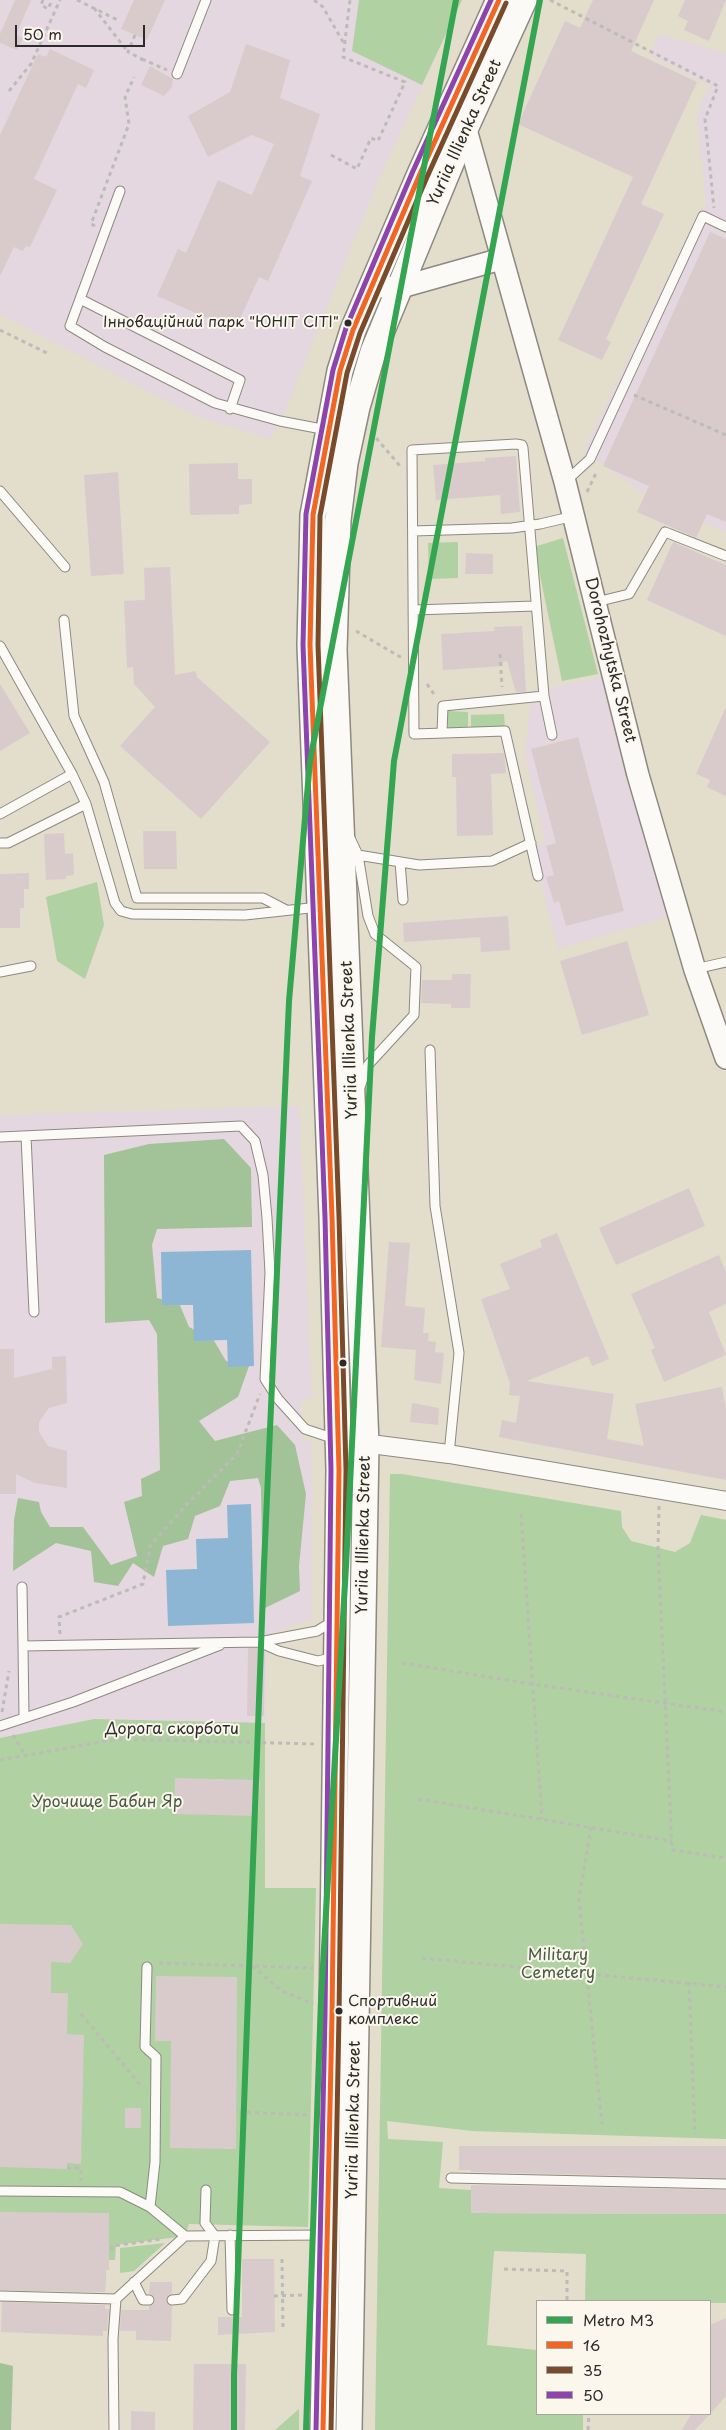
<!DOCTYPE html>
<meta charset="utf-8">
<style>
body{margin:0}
#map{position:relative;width:726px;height:2430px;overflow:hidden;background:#e3ddcb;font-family:"Playpen Sans",sans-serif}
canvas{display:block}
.legend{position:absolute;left:536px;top:2300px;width:175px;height:115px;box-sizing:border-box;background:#fbf7ec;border:1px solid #a8a59f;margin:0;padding:6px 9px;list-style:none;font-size:15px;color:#2b2b2b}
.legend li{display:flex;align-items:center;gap:10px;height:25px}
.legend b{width:25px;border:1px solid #a8a59f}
.scale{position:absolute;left:15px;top:25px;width:130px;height:22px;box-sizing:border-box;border:2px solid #2b2b2b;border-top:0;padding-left:6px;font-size:15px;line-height:18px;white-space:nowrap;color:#2b2b2b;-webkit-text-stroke:4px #fbf7ec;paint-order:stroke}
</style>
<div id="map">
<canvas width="726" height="2430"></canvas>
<ul class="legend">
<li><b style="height:6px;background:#34a550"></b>Metro M3</li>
<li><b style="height:6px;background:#f26522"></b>16</li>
<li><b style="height:6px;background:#7a4b2a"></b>35</li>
<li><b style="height:6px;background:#8e44ad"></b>50</li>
</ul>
<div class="scale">50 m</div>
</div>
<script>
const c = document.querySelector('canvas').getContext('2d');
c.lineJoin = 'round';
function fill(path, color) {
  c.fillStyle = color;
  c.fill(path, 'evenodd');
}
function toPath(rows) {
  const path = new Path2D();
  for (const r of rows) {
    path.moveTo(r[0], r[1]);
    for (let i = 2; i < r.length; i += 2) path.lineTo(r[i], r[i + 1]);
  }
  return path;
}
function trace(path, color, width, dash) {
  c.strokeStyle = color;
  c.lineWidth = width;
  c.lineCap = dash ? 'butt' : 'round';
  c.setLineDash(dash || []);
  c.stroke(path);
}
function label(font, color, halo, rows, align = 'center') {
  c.font = font + ' "Playpen Sans",sans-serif';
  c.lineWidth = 4;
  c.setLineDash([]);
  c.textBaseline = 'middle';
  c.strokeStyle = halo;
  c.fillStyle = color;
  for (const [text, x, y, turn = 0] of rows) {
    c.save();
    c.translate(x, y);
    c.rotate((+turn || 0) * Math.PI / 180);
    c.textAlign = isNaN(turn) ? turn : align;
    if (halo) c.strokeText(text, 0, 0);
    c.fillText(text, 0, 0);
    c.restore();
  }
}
fill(toPath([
 [0,0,462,0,378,181,285,411,270,439,197,417,0,314],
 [659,34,726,53,726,532,645,495,584,451,697,215,706,205,697,119,701,103,710,86,649,55],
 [609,676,670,916,558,949,547,908,535,846,545,842,525,753,532,691],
 [299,1106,312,1398,301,1400,303,1439,312,1440,312,1619,268,1635,265,1723,94,1719,0,1738,0,1115]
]), '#e5d7df');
fill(toPath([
 [359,0,462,0,422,85,352,51],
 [563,538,598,674,562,681,534,547],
 [458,542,458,578,429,579,428,543],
 [448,711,468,712,468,729,448,728],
 [504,714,505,728,471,729,471,715],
 [97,882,104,925,85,979,57,961,46,897],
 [390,1474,402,1474,621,1511,622,1527,631,1541,675,1552,690,1543,701,1515,726,1520,726,2139,472,2131,387,2121,388,2139,443,2142,439,2188,471,2190,471,2213,726,2214,726,2303,585,2301,586,2254,494,2251,487,2345,537,2350,537,2414,583,2414,583,2430,375,2430],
 [94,1719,265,1723,265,1888,316,1888,308,2227,189,2224,185,2236,116,2245,115,2260,109,2260,106,2271,105,2292,0,2290,0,1738],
 [165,2243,134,2271,120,2273,120,2248],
 [299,2409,299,2430,275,2430]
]), '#b0d1a2');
fill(toPath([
 [224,1139,251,1168,252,1227,157,1229,152,1245,157,1298,179,1303,189,1327,213,1339,226,1361,249,1366,238,1397,199,1421,215,1441,277,1425,295,1445,306,1494,299,1566,300,1591,263,1609,261,1488,258,1478,230,1481,220,1506,195,1516,188,1539,163,1546,154,1577,133,1563,118,1586,94,1582,91,1551,56,1543,13,1571,14,1520,18,1498,39,1502,41,1512,50,1527,83,1527,111,1565,137,1556,124,1502,142,1496,141,1479,160,1470,157,1334,149,1320,105,1323,104,1155,149,1144],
 [0,2363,13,2366,11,2430,0,2430]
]), '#a2c298');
fill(toPath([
 [251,1250,254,1366,228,1367,227,1340,194,1341,193,1305,162,1305,161,1252],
 [251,1504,254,1623,168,1626,166,1570,197,1569,196,1539,228,1538,227,1505]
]), '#8db6d5');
fill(toPath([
 [15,0,31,0,16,35,23,38,17,50,0,43,0,34],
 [134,0,165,0,147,40,121,29],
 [593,0,654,0,631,51,697,82,641,204,664,214,606,339,611,342,602,360,558,340,633,177,518,124,565,21,580,28],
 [685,0,726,0,709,41,684,30,688,21,678,16],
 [246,44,290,60,280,98,320,114,300,176,312,181,268,281,259,277,235,330,157,296,178,249,186,253,218,180,252,195,274,144,252,135,208,157,188,116,230,92],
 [50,49,94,70,86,88,78,84,34,179,57,190,30,247,26,246,23,251,14,247,0,276,0,135,38,54,46,57],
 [150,66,173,79,172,87,164,96,141,85],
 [710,232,726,239,726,522,707,514,696,538,637,512,649,486,603,466],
 [516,456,520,512,501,514,500,495,436,500,433,465,485,461,485,458],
 [238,463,238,479,252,479,252,504,239,505,239,514,190,515,189,464],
 [118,472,124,574,91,576,84,475],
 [673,542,726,565,726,636,647,600],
 [466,553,493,554,493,574,465,574],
 [170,567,175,675,196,671,197,677,270,742,201,819,120,746,155,707,134,684,133,667,127,668,124,601,145,600,144,568],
 [522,626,526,692,516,692,507,661,503,662,503,666,443,670,441,634,495,631,494,627],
 [0,684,30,733,0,751],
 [726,707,726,796,707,787,710,780,696,774],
 [578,737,624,911,566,926,559,901,554,903,546,877,554,875,546,846,556,843,531,749],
 [504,753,506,773,491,774,493,835,457,836,456,777,452,777,452,754],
 [143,831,176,831,177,869,144,869],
 [64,833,65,854,73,853,74,875,66,876,66,879,46,880,44,834],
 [29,873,29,889,24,889,24,908,20,908,20,928,0,928,0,874],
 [508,916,510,950,481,952,480,937,404,942,403,923],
 [627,941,649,1015,582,1035,560,961],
 [452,974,471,974,470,1008,451,1008,451,1004,421,1003,422,980,452,980],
 [689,1188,705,1226,616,1265,599,1228],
 [557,1233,609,1359,592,1366,588,1356,527,1381,614,1394,607,1439,644,1446,635,1404,722,1387,726,1409,726,1480,499,1437,502,1420,516,1423,520,1396,509,1395,510,1383,481,1299,510,1289,500,1264,542,1247,540,1240],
 [389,1242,410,1243,405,1306,425,1308,423,1333,429,1333,428,1341,436,1342,435,1352,444,1353,441,1384,414,1380,416,1350,381,1347],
 [719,1255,726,1272,726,1304,709,1312,726,1355,664,1382,651,1350,655,1348,631,1294],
 [0,1349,14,1349,14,1378,52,1369,52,1357,66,1356,67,1403,49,1408,39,1422,39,1432,48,1446,67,1451,67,1488,35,1483,16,1474,16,1494,0,1494],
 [412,1403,439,1408,438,1425,410,1422],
 [248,1648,258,1648,265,1652,264,1716,247,1716],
 [175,1778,260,1780,258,1816,174,1814],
 [0,1924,71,1925,83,1944,70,1963,51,1962,51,1993,68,1993,67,2034,84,2035,81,2164,67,2163,67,2169,0,2167],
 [156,1976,237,1977,236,2149,170,2148,171,2041,155,2041],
 [125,2108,141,2108,141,2128,125,2128],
 [459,2146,726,2146,726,2178,471,2172,471,2170,459,2170],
 [471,2185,726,2190,726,2214,471,2213],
 [0,2212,109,2213,109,2270,106,2270,105,2292,0,2290],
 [242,2259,274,2259,275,2332,218,2335,218,2317,242,2317],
 [150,2282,172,2282,172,2294,168,2295,166,2300,172,2306,171,2341,136,2340,136,2331,120,2331,121,2310,149,2310,149,2306,154,2304,155,2297,149,2294],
 [2,2302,105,2305,105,2309,109,2309,107,2331,103,2331,103,2336,1,2332],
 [726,2318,726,2396,710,2414,710,2325],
 [194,2364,246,2364,245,2430,193,2430],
 [131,2411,155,2412,155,2430,131,2430],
 [691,2414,710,2414,695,2430,682,2430]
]), '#d9cbcc');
const service = toPath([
 [177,74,206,0],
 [120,191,70,326,105,347,215,403,280,421,327,430],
 [80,299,240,380,230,409],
 [565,482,590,459,703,216,726,227],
 [0,491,65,567],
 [413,531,512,528,540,524,574,516],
 [596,602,629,594,665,532,726,556],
 [414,610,535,606],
 [64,620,74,716,104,782,137,898,263,898,286,910],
 [0,646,72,774],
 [442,733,443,706,544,696],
 [0,814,72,774,86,804,115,903,121,911,132,914,245,915,319,907],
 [350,838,358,855,368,916,375,934,416,967,414,1015,368,1065,360,1087],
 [0,843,8,843,86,804],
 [358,855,419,865,492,861,531,843],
 [400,862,403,900],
 [538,876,505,731,414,734,412,450,516,444,522,445,523,448,544,696,552,735],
 [695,969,726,962],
 [0,972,31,966],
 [430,1050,435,1206,459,1353,449,1454],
 [26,1136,34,1312],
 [0,1137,241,1126,255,1141,263,1175,267,1218,270,1273,265,1379,278,1399,305,1429,335,1439],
 [22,1587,23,1646,259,1642,317,1631,333,1621],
 [259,1642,279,1651,318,1661,335,1657],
 [23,1646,24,1717],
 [0,1726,73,1702,220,1645],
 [147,1967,145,2047,156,2057,155,2162,150,2207,185,2236],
 [451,2178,726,2184],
 [0,2191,120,2192,150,2207],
 [230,2235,232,2310],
 [134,2282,143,2300,149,2300],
 [0,2296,116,2299,185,2236,325,2235],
 [172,2300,182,2299,211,2261,215,2236,205,2223,206,2190],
 [114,2430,113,2339,116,2299]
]);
const minor = toPath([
 [339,1440,449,1454,726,1501]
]);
const tertiary = toPath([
 [463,119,565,482,638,775,695,970,726,1058],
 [371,286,398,288,501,259]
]);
const secondary = toPath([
 [323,2430,332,2015,339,1470,332,1217,310,645,313,515,340,371,353,330,420,174,499,0],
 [349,2430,366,1444,334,650,338,520,345,463,357,407,373,352,466,127,524,0]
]);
trace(service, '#8d8981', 11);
trace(minor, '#8d8981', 20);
trace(tertiary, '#8d8981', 24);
trace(secondary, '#8d8981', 28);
trace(toPath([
 [43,0,41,5,48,9,52,0],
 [77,0,118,20],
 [314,0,323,7,343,42],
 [550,0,718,86,705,119,714,208],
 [94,8,128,52],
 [135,35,128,52,142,59,140,64],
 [142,59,167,70],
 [9,91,31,64,60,0],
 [331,155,357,169,371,138,378,141,405,82,343,57,350,0],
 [95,226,91,224,129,124,125,97,134,77],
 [0,330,47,353],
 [634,395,726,435],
 [371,432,400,466],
 [587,492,597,471],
 [356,631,402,658],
 [500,654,502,687],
 [427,684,436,697],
 [659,1506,658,1548,672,1850,726,1858],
 [521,1514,542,1819],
 [60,1634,59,1617,143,1584,150,1546,188,1503,237,1454,260,1394],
 [402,1663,532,1684,726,1712],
 [2,1712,9,1671],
 [13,1735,25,1755],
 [0,1760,118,1739,315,1744],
 [418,1799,672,1841],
 [591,1827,579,1900,602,2124],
 [422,1958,726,1987],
 [159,1963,313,1968],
 [252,1966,282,1991,313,2004],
 [689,1982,695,2135],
 [81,2014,142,2087],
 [239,2112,310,2115],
 [67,2168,81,2168,81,2181],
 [112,2250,112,2246,162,2239],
 [282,2259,283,2331],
 [504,2269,567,2271,567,2301],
 [274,2296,305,2295],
 [588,2430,589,2414]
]), '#bcbbb7', 3, [4, 4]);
trace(service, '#fbfaf7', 9);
trace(minor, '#fbfaf7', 18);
trace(tertiary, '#fbfaf7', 21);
trace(secondary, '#fbfaf7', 25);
trace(toPath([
 [323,2430,332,2015,339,1470,332,1217,310,645,313,515,340,371,353,330,420,174,499,0]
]), '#f26522', 5);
trace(toPath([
 [331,2430,339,2015,346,1470,339,1217,318,645,320,516,347,373,360,333,427,177,506,3]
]), '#7a4b2a', 5);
trace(toPath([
 [316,2430,325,2015,331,1470,325,1217,303,645,306,514,333,370,346,328,413,171,491,0]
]), '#8e44ad', 5);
trace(toPath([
 [234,2430,234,2375,264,1565,289,1001,310,761,456,0],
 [306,2430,321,2000,346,1566,372,1037,394,761,540,0]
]), '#34a550', 6);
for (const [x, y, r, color] of [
 [348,323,4.5,"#2b2b2b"],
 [343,1363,4.5,"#2b2b2b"],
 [339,2011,4.5,"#2b2b2b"]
]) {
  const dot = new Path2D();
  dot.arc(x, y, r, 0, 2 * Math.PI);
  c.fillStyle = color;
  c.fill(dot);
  trace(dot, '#fbf7ec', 2);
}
label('15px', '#2b2b2b', '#fbf7ec', [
 ["Інноваційний парк \"ЮНІТ СІТІ\"",339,323],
 ["Спортивний",348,2002,"left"],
 ["комплекс",348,2020,"left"]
], 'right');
label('16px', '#2b2b2b', '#fbf7ec', [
 ["Yuriia Illienka Street",465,133,-66],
 ["Dorohozhytska Street",610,660,76],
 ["Yuriia Illienka Street",350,1040,-92],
 ["Yuriia Illienka Street",364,1535,-89],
 ["Дорога скорботи",172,1730],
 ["Yuriia Illienka Street",354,2120,-89]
]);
label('16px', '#475a44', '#fbf7ec', [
 ["Урочище Бабин Яр",107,1803],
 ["Military",558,1956],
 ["Cemetery",558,1974]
]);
</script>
